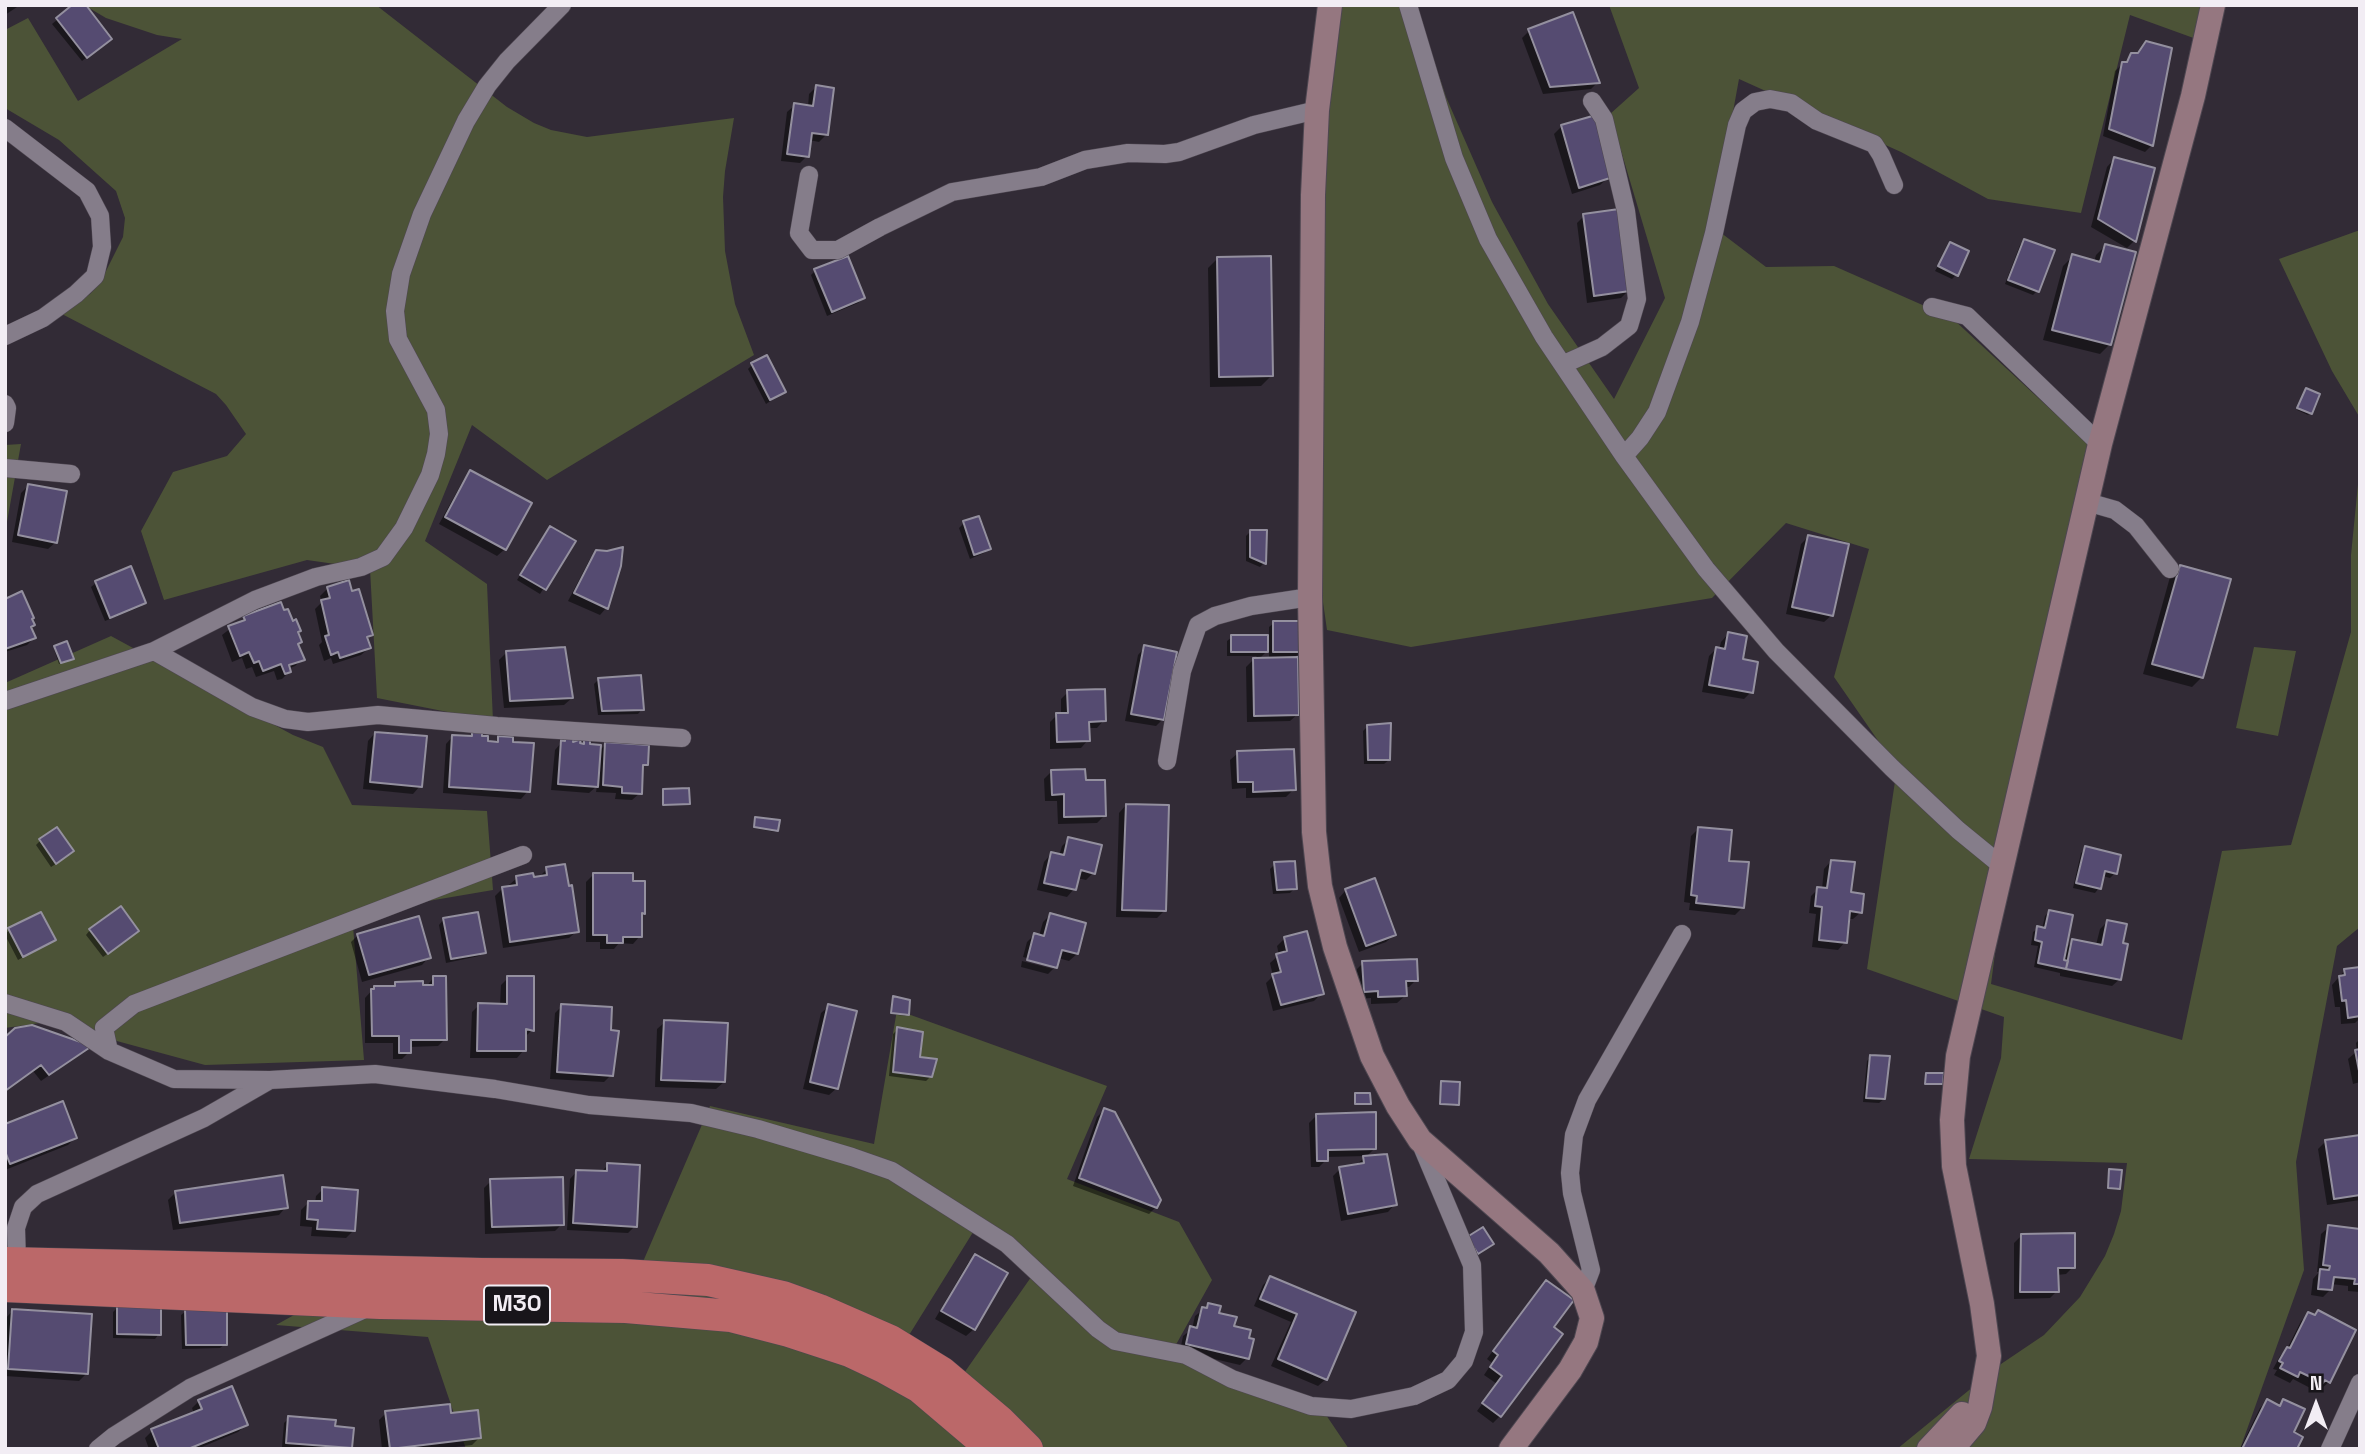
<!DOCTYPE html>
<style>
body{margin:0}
#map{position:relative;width:2365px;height:1454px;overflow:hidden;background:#322b36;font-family:"Space Grotesk",sans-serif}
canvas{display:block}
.frame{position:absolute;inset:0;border:7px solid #f2edf4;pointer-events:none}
.north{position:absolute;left:2281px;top:1370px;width:70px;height:70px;-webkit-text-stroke:5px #18151a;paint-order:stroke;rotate:0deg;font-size:19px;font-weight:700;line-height:28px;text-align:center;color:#f2edf4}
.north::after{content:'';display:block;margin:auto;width:24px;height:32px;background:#f2edf4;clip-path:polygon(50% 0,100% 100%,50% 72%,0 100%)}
</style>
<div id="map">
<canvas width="2365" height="1454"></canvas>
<div class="frame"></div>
<div class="north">N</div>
</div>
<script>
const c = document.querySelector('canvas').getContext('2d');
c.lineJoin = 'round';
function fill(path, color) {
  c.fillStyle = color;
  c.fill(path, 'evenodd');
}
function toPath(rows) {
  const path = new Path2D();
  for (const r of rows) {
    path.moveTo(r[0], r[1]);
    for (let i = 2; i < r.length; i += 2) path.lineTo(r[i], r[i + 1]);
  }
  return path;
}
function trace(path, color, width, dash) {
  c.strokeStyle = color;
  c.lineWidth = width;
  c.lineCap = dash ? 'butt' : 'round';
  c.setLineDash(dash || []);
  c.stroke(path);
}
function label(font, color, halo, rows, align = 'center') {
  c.font = font + ' "Space Grotesk",sans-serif';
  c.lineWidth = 7;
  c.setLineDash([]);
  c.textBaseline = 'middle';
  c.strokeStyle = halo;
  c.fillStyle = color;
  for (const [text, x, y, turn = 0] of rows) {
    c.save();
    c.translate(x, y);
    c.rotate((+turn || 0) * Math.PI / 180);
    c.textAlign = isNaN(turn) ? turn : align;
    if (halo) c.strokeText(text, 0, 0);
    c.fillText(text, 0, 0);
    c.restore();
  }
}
fill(toPath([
 [84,5,376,5,507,107,534,123,551,130,587,137,734,118,725,171,723,197,725,251,735,304,754,355,547,480,472,425,425,541,487,584,493,721,377,698,370,569,307,560,164,600,141,531,173,472,227,456,246,434,226,405,216,394,60,313,90,294,100,283,123,237,125,218,116,191,59,140,5,108,5,30,28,18,78,101,182,39,157,35,106,18],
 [1331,5,1416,5,1446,97,1492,202,1548,304,1614,399,1665,298,1610,114,1639,88,1609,5,2210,5,2199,40,2130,15,2081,213,1988,199,1901,152,1739,79,1712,226,1766,267,1834,266,1952,318,2089,445,2010,839,1991,984,2182,1040,2222,851,2291,845,2351,632,2351,555,2360,464,2360,927,2337,946,2296,1162,2304,1270,2240,1449,1897,1449,2001,1364,2044,1335,2080,1297,2105,1256,2114,1234,2121,1211,2127,1163,1969,1159,2001,1058,2004,1017,1867,969,1897,768,1834,677,1869,549,1786,523,1712,598,1411,647,1327,630,1309,505,1324,88],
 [2360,230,2360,418,2332,371,2279,259],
 [21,444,5,533,5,445],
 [111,636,293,735,323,747,352,805,487,811,493,890,352,914,364,1060,205,1065,47,1022,5,1028,5,683],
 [2254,647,2296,651,2278,736,2236,728],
 [897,1010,1107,1086,1067,1179,1179,1222,1212,1280,1173,1350,1322,1409,1349,1449,466,1449,428,1337,276,1325,355,1281,642,1264,710,1106,874,1144],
 [975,1229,1036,1270,955,1386,901,1348]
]), '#4c5337');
fill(toPath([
 [5,5,20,5,5,15],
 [75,5,105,43,82,61,52,24],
 [1529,31,1598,82,1591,89,1543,94,1522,38],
 [2146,43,2152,145,2145,152,2103,136,2115,71,2132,55,2136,55],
 [816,87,827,134,819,142,809,140,807,156,800,163,781,161,787,112,795,105,808,107,809,94],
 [1562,126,1608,178,1600,185,1572,194,1554,134],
 [2114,159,2134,241,2127,248,2091,227,2107,167],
 [1584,216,1628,291,1621,298,1587,303,1577,223],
 [2025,241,2037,291,2033,295,2005,284,2020,245],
 [1951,244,1956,275,1952,279,1935,271],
 [2106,245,2110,344,2100,354,2043,340,2063,266,2073,256,2094,262,2096,255],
 [1218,258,1271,376,1261,386,1210,387,1208,268],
 [815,271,863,298,858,303,827,316,811,275],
 [752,365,784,392,766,404,748,369],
 [2305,392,2310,413,2308,415,2297,410],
 [471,472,505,549,497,556,439,524,464,479],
 [28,486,56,542,48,549,12,542,21,493],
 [964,523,989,549,984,553,970,559,959,528],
 [550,528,573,542,540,594,517,580],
 [1250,532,1264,563,1260,567,1246,561,1246,536],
 [1808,537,1832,615,1824,622,1786,614,1801,544],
 [597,551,607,607,600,615,568,601,590,559],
 [2180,567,2202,677,2192,687,2143,674,2170,577],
 [130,569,144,603,140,607,105,621,91,587,96,583],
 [347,583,372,634,366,640,369,648,361,655,333,664,331,658,324,661,319,645,322,642,315,609,322,602,320,596,327,589],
 [5,601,30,628,34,638,27,645,5,652],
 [244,618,297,644,303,659,295,666,288,669,289,672,282,679,277,680,274,671,256,677,252,667,246,669,242,658,232,662,222,635],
 [1274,623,1303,651,1296,656,1298,714,1290,721,1247,722,1246,667,1257,656,1227,656,1227,641,1232,637,1269,637,1269,627],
 [1269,649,1269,659,1259,659],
 [1728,634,1741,661,1751,692,1744,699,1702,692,1709,656,1716,649,1719,650,1721,642],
 [1145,647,1163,719,1156,726,1125,721,1138,655],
 [55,648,70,660,59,664,54,649],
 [507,652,572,698,564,705,504,708,499,660],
 [599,679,642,709,638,714,598,715,594,684],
 [1068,692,1104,720,1097,728,1088,728,1088,740,1081,748,1050,749,1050,722,1057,715,1061,715,1061,699],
 [1368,726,1389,760,1384,764,1364,764,1363,731],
 [375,733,420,786,413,794,363,789,368,741],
 [473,734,486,743,494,743,499,738,528,791,521,799,443,793,446,744,453,736,470,737],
 [566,737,572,743,581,745,585,741,588,746,599,751,606,744,646,764,641,769,640,793,632,800,615,799,616,793,596,792,597,786,589,793,551,790,555,750],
 [1238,753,1294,789,1286,797,1246,798,1246,788,1232,789,1230,760],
 [1052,771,1084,782,1104,816,1097,823,1058,824,1057,801,1045,801,1044,779],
 [664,791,688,803,662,806],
 [1126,805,1164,911,1157,918,1116,917,1119,813],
 [756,819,777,830,775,832,753,828],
 [1698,829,1728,862,1743,907,1735,915,1689,910,1690,903,1684,902,1691,836],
 [1069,839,1093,873,1086,880,1077,878,1074,889,1067,897,1037,890,1044,862,1051,854,1059,856,1062,846],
 [40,841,68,856,51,867,36,845],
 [2086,848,2115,873,2110,878,2103,876,2099,888,2095,893,2073,888,2081,853],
 [1831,861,1861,912,1853,919,1848,919,1845,942,1838,950,1812,947,1816,914,1809,913,1811,896,1818,889,1822,889,1824,869],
 [1275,864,1295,888,1290,893,1273,894,1270,869],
 [547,869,577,931,569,938,503,948,495,896,502,889,510,888,509,885,517,878,532,879,540,876],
 [594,874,631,883,643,913,640,916,640,936,633,944,619,943,614,949,600,949,600,942,586,942,586,882],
 [1346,890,1394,935,1386,942,1359,952,1339,898],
 [2049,912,2064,950,2073,941,2096,945,2100,929,2107,922,2121,944,2120,979,2112,986,2060,976,2060,973,2034,967,2038,946,2031,945,2033,932,2038,928,2042,929,2045,916],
 [1050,915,1077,954,1069,961,1058,958,1055,967,1048,974,1021,967,1022,961,1053,969,1053,965,1023,957,1027,942,1034,935,1039,936,1043,922],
 [443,920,484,952,479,956,446,963,439,925],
 [9,930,54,940,18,960,5,935],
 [90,930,133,935,103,957,86,935],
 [358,935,429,957,422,965,362,982,351,942],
 [1284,939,1322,993,1314,1001,1273,1011,1266,983,1273,976,1270,963,1279,955,1277,946],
 [1363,963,1416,980,1409,987,1404,987,1405,996,1397,1003,1371,1004,1371,998,1357,999,1356,970],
 [2360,968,2360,1018,2355,1023,2341,1024,2340,1007,2335,1007,2332,985,2345,970],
 [434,977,445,1039,438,1046,409,1047,409,1052,402,1059,393,1059,393,1043,365,1043,365,998,375,987,392,987,396,983,426,987],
 [508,978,532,1030,524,1038,524,1050,517,1058,470,1058,472,1012,479,1005,500,1005,501,985],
 [894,998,907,1015,905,1016,890,1014],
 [562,1006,611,1075,604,1082,550,1079,555,1013],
 [829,1006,837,1088,829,1095,803,1089,821,1013],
 [665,1022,724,1082,716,1089,655,1087,657,1029],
 [898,1029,931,1076,926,1081,889,1076,893,1034],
 [5,1039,89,1047,41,1081,33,1071,5,1091],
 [2360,1039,2360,1082,2353,1084,2348,1059,2357,1051,2356,1043],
 [1871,1056,1884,1099,1879,1103,1863,1102,1867,1061],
 [1926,1075,1942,1084,1924,1085],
 [1442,1083,1457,1104,1455,1106,1439,1105],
 [1104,1110,1156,1207,1149,1214,1073,1186,1097,1117],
 [1317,1115,1375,1148,1365,1158,1395,1204,1388,1212,1341,1221,1333,1176,1340,1169,1355,1166,1366,1156,1326,1157,1326,1160,1319,1167,1311,1167,1309,1123],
 [5,1126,75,1138,68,1145,5,1170],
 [2360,1137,2360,1200,2327,1205,2318,1149,2325,1142],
 [608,1165,635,1226,628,1233,567,1230,570,1179,577,1171,600,1173],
 [2110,1170,2118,1188,2117,1190,2107,1189],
 [491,1181,562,1224,555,1231,485,1234,484,1188],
 [323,1189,353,1231,346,1238,311,1236,312,1227,300,1226,301,1210,309,1202,315,1203,316,1196],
 [176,1192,286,1207,279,1215,173,1230,168,1200],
 [2329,1227,2360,1230,2360,1292,2348,1291,2348,1286,2331,1284,2330,1290,2323,1297,2311,1295,2313,1279,2319,1272,2317,1272,2321,1234],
 [2021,1236,2073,1267,2066,1274,2057,1275,2057,1291,2050,1298,2014,1299,2014,1243],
 [975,1256,974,1329,966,1336,935,1319,968,1263],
 [1270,1278,1353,1313,1326,1379,1318,1386,1271,1366,1291,1322,1254,1306,1263,1285],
 [1539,1289,1551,1327,1500,1416,1493,1423,1477,1411,1497,1384,1484,1375,1492,1363,1487,1359],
 [1209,1305,1232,1328,1247,1358,1240,1365,1180,1351,1183,1336,1192,1329,1195,1316],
 [118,1307,159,1334,155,1339,113,1338,113,1312],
 [13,1310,86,1374,79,1381,5,1376,6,1318],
 [186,1311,225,1344,220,1348,182,1349,181,1315],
 [2309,1314,2329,1382,2321,1389,2317,1387,2314,1390,2293,1379,2290,1383,2274,1375,2277,1370,2273,1369,2280,1356,2287,1349,2301,1321],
 [199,1401,246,1425,238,1432,197,1449,149,1449,145,1438,152,1431,194,1414,192,1408],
 [2267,1401,2278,1407,2284,1401,2295,1449,2240,1449,2260,1408],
 [386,1413,450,1415,479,1438,472,1445,439,1449,382,1449,379,1420],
 [289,1418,333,1428,351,1448,282,1447,284,1423]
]), '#0007');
const building = toPath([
 [72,5,86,5,112,39,87,58,56,18,72,5],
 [1573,12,1600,83,1550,87,1528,29,1573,12],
 [2146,41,2172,48,2153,146,2109,129,2122,62,2127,62,2131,53,2138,53,2146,41],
 [816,85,834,88,828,135,812,133,809,157,787,154,794,103,813,106,816,85],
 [1596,115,1610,178,1579,188,1561,125,1596,115],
 [2114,157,2155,168,2136,242,2098,219,2114,157],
 [1619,209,1630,291,1594,296,1583,214,1619,209],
 [2024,239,2055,250,2039,292,2008,280,2024,239],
 [1950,242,1969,251,1958,276,1938,266,1950,242],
 [2105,244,2136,252,2111,345,2052,330,2072,254,2100,262,2105,244],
 [848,256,865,298,832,312,814,269,848,256],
 [1271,256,1273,376,1219,377,1217,257,1271,256],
 [767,355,786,392,770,400,751,363,767,355],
 [2306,388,2320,394,2312,414,2297,408,2306,388],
 [470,470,532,503,506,550,445,517,470,470],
 [28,484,67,491,57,543,18,535,28,484],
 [979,516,991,549,974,555,963,521,979,516],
 [550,526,576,541,546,590,520,575,550,526],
 [1250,530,1267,530,1266,564,1250,557,1250,530],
 [1808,535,1849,544,1833,616,1792,607,1808,535],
 [623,547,621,566,608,609,574,593,596,550,607,551,623,547],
 [2180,565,2231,579,2203,678,2152,664,2180,565],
 [131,566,146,603,110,618,95,581,131,566],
 [349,580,352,591,359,589,373,635,367,637,371,648,340,658,338,652,331,655,325,636,329,635,321,600,330,598,327,587,349,580],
 [22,591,34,618,32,619,35,625,31,627,36,638,5,649,5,599,22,591],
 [281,602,284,610,288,609,293,621,296,619,301,631,298,632,302,642,298,644,305,660,289,665,291,672,285,674,281,664,263,671,259,661,254,663,249,652,240,656,228,626,245,620,243,616,281,602],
 [1273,621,1304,621,1304,652,1273,652,1273,621],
 [1728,632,1747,636,1743,659,1758,662,1753,693,1709,685,1716,647,1725,649,1728,632],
 [1231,635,1268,635,1268,652,1231,652,1231,635],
 [67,641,74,659,61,663,54,646,67,641],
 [1144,645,1177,652,1164,720,1131,714,1144,645],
 [565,647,573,698,510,701,506,651,565,647],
 [1298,657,1299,715,1254,716,1253,658,1298,657],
 [641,675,644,710,602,711,598,678,641,675],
 [1105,689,1106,721,1089,722,1090,741,1057,742,1056,713,1068,713,1067,690,1105,689],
 [1391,723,1390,760,1368,760,1367,725,1391,723],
 [375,732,427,736,422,787,370,782,375,732],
 [472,732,482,733,482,736,488,736,488,741,498,742,498,736,513,737,513,742,534,743,530,792,449,787,452,735,472,736,472,732],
 [565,735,574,736,573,742,581,739,580,743,584,744,584,739,590,739,590,744,601,745,598,787,558,784,561,740,565,741,565,735],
 [605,742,649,745,648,765,643,765,642,794,622,793,622,787,603,785,605,742],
 [1294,749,1296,790,1253,792,1253,782,1238,782,1237,751,1294,749],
 [1085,769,1086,780,1105,780,1106,816,1064,817,1064,794,1052,795,1051,770,1085,769],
 [689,788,690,804,663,805,663,789,689,788],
 [1126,804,1169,805,1166,911,1122,910,1126,804],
 [755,817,780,820,778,831,754,827,755,817],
 [57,827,74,851,56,864,39,839,57,827],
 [1698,827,1732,830,1729,861,1749,862,1744,908,1696,903,1697,896,1691,895,1698,827],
 [1068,837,1102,845,1095,874,1081,870,1076,890,1044,883,1051,852,1064,855,1068,837],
 [2085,846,2121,855,2117,874,2105,871,2101,889,2076,883,2085,846],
 [1831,860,1855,862,1851,892,1864,894,1862,913,1850,911,1847,943,1819,940,1822,907,1815,906,1817,887,1827,888,1831,860],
 [1295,861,1297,889,1277,890,1274,862,1295,861],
 [565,864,569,886,572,885,579,932,510,942,502,887,517,885,516,876,533,873,534,877,547,875,546,867,565,864],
 [593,873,633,873,633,881,645,881,645,914,642,913,642,937,623,937,623,943,607,943,607,935,593,935,593,873],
 [1375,878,1396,935,1366,946,1345,889,1375,878],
 [121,906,139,931,108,954,89,929,121,906],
 [2049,910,2073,915,2064,960,2068,961,2066,969,2038,963,2042,942,2035,940,2037,926,2045,928,2049,910],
 [41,912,56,940,23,957,8,928,41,912],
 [478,912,486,953,451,959,443,918,478,912],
 [1050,913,1086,923,1078,954,1062,950,1057,968,1027,960,1034,933,1044,936,1050,913],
 [419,916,431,958,369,975,357,934,419,916],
 [2107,920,2127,924,2123,943,2128,944,2121,980,2066,969,2072,939,2102,945,2107,920],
 [1307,931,1324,994,1281,1005,1272,974,1281,972,1276,954,1287,951,1284,937,1307,931],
 [1417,959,1418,981,1406,981,1407,996,1378,997,1378,991,1364,992,1362,961,1417,959],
 [2360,967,2360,1016,2348,1018,2346,1000,2342,1001,2339,976,2345,975,2344,969,2360,967],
 [433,976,446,976,447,1040,411,1040,411,1053,399,1053,399,1036,372,1036,371,989,374,989,374,986,395,986,395,982,423,981,423,985,433,985,433,976],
 [507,976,534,976,534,1031,526,1029,526,1051,477,1051,478,1003,507,1004,507,976],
 [893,996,910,1000,909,1015,891,1013,893,996],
 [561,1004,612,1007,611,1030,619,1031,613,1076,557,1072,561,1004],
 [828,1004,857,1011,838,1089,810,1082,828,1004],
 [664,1020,728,1023,725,1082,661,1080,664,1020],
 [32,1025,92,1046,49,1075,41,1065,5,1091,5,1037,15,1028,32,1025],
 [897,1027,923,1032,920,1057,937,1059,932,1077,893,1072,897,1027],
 [2360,1049,2360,1076,2355,1050,2360,1049],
 [1870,1055,1890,1056,1885,1099,1866,1098,1870,1055],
 [1926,1073,1944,1073,1943,1084,1925,1084,1926,1073],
 [1441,1081,1460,1082,1459,1105,1440,1104,1441,1081],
 [1355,1093,1370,1093,1371,1104,1355,1104,1355,1093],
 [63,1101,77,1138,10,1164,5,1151,5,1124,63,1101],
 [1104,1108,1115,1112,1161,1200,1157,1208,1079,1178,1104,1108],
 [1376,1112,1376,1149,1328,1150,1328,1161,1317,1161,1316,1114,1376,1112],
 [2360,1135,2360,1195,2334,1199,2325,1140,2360,1135],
 [1387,1154,1397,1205,1348,1214,1339,1167,1364,1163,1363,1156,1387,1154],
 [607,1163,640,1165,637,1227,573,1223,576,1170,607,1171,607,1163],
 [2109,1169,2122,1170,2120,1189,2108,1188,2109,1169],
 [283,1175,288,1208,180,1223,175,1191,283,1175],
 [563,1177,564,1225,492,1227,490,1179,563,1177],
 [322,1187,358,1190,355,1231,317,1229,318,1220,307,1219,308,1201,322,1201,322,1187],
 [2328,1225,2360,1229,2360,1284,2354,1284,2355,1279,2334,1277,2332,1290,2318,1289,2320,1269,2329,1270,2330,1266,2323,1265,2328,1225],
 [1483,1227,1494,1244,1478,1254,1467,1237,1483,1227],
 [2075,1233,2075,1268,2058,1268,2059,1292,2020,1292,2021,1234,2075,1233],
 [975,1254,1008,1273,975,1330,941,1311,975,1254],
 [1270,1276,1356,1312,1327,1380,1278,1359,1297,1314,1260,1299,1270,1276],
 [1546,1280,1574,1300,1554,1327,1563,1334,1501,1417,1482,1403,1502,1376,1490,1367,1498,1355,1493,1351,1546,1280],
 [1208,1303,1221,1306,1219,1313,1237,1317,1234,1326,1251,1330,1249,1338,1254,1339,1249,1359,1186,1344,1190,1326,1197,1328,1202,1307,1207,1308,1208,1303],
 [117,1305,161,1306,161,1335,117,1334,117,1305],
 [12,1309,92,1314,88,1374,8,1369,12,1309],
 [185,1309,227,1309,227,1345,186,1345,185,1309],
 [2318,1310,2356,1330,2330,1383,2325,1380,2323,1383,2300,1372,2298,1377,2280,1368,2283,1363,2279,1361,2287,1347,2290,1348,2308,1312,2315,1315,2318,1310],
 [232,1386,248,1425,188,1449,159,1449,151,1429,202,1409,198,1400,232,1386],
 [2267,1399,2280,1406,2283,1399,2305,1409,2294,1432,2303,1437,2297,1449,2242,1449,2267,1399],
 [450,1404,451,1413,478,1410,481,1438,390,1449,385,1411,450,1404],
 [288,1416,336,1420,335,1426,354,1428,352,1448,286,1443,288,1416]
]);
fill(building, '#554b71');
trace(building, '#94909f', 2);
const street = toPath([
 [1408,5,1454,158,1488,239,1544,337,1624,456,1706,569,1776,651,1892,768,1958,830,2002,866],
 [5,128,87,191,100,216,102,247,95,276,76,294,43,318,5,336],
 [809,175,799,233,812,250,838,250,880,227,952,192,1041,177,1085,160,1128,153,1165,154,1179,152,1254,125,1317,110],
 [1932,307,1967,316,2100,444],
 [1564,364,1602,347,1629,326,1637,299,1626,211,1604,119,1592,101],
 [5,404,7,408,5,423],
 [1624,456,1640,438,1657,412,1690,322,1714,233,1737,125,1743,111,1755,102,1770,99,1791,103,1817,121,1874,144,1881,155,1894,185],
 [5,468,71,474],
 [2087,502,2115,510,2136,526,2170,569],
 [154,651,252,707,285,719,308,722,378,715,497,726,682,738],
 [5,701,154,651,255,600,316,577,361,567,383,557,404,528,430,475,436,454,439,434,436,410,398,339,395,311,401,274,422,214,466,121,487,86,507,61,562,5],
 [1167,761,1182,671,1198,625,1215,616,1251,606,1310,597],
 [5,1003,66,1022,109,1051,174,1079,270,1080],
 [109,1051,104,1028,134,1004,523,855],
 [17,1263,16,1228,23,1207,37,1194,204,1118,270,1080,375,1074,495,1089,589,1105,691,1113,758,1129,852,1157,892,1171,1007,1244,1098,1329,1115,1341,1186,1355,1232,1379,1311,1406,1351,1409,1414,1396,1448,1380,1464,1361,1474,1332,1472,1265,1421,1144],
 [1583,1291,1591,1270,1572,1193,1570,1173,1574,1135,1587,1100,1682,934],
 [98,1449,114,1436,190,1388,367,1308],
 [2330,1449,2360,1383]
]);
const secondary = toPath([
 [1330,5,1317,110,1313,195,1310,597,1314,832,1320,886,1335,947,1372,1056,1398,1106,1420,1140,1549,1253,1583,1291,1592,1318,1586,1342,1570,1370,1511,1449],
 [1929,1449,1962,1414],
 [1952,1449,1974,1423,1980,1407,1989,1356,1982,1304,1954,1166,1952,1120,1958,1056,2100,444,2193,96,2213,5]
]);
const highway = toPath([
 [5,1263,481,1274,622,1275,708,1280,783,1297,819,1310,890,1341,942,1373,1000,1422,1027,1449],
 [5,1286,380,1303,626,1307,731,1316,789,1331,850,1351,884,1367,920,1387,993,1449]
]);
trace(street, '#4e4751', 19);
trace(secondary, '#4e4751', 26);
trace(highway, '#4e4751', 33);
trace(street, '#857d8a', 18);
trace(secondary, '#957780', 24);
trace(highway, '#bb6869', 32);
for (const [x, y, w] of [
 [517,1305,66]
]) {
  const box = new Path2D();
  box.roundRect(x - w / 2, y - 19.5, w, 39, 5);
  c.fillStyle = '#18151a';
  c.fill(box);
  trace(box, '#f2edf4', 2);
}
label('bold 23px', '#f2edf4', null, [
 ["M30",517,1305]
]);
</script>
